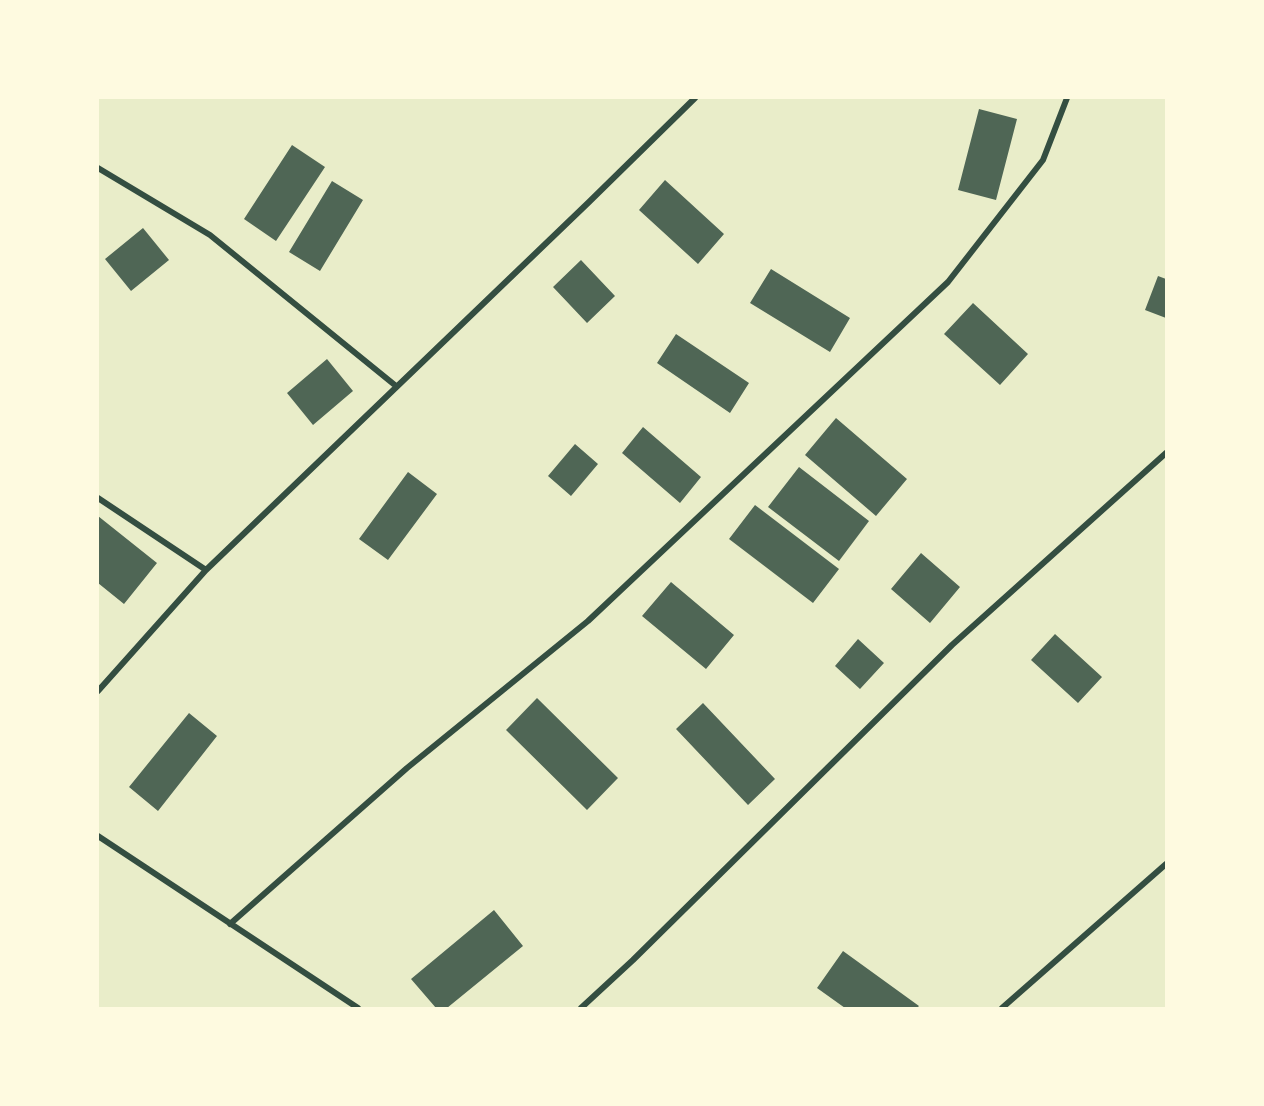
<!DOCTYPE html>
<style>
body{margin:0}
#map{position:relative;width:1264px;height:1106px;overflow:hidden;background:#e9edc9;font-family:Barlow,sans-serif}
canvas{display:block}
.frame{position:absolute;inset:0;border:99px solid #fefae0;pointer-events:none}
</style>
<div id="map">
<canvas width="1264" height="1106"></canvas>
<div class="frame"></div>
</div>
<script>
const c = document.querySelector('canvas').getContext('2d');
c.lineJoin = 'round';
function fill(path, color) {
  c.fillStyle = color;
  c.fill(path, 'evenodd');
}
function toPath(rows) {
  const path = new Path2D();
  for (const r of rows) {
    path.moveTo(r[0], r[1]);
    for (let i = 2; i < r.length; i += 2) path.lineTo(r[i], r[i + 1]);
  }
  return path;
}
function trace(path, color, width, dash) {
  c.strokeStyle = color;
  c.lineWidth = width;
  c.lineCap = dash ? 'butt' : 'round';
  c.setLineDash(dash || []);
  c.stroke(path);
}
fill(toPath([
 [979,109,1017,119,996,200,958,190],
 [292,145,325,167,276,241,244,219],
 [665,180,724,234,698,264,639,210],
 [332,181,363,200,320,271,289,252],
 [143,228,169,260,131,291,105,259],
 [581,260,615,296,587,323,553,287],
 [771,269,850,318,830,352,750,303],
 [1158,276,1166,279,1166,318,1145,310],
 [973,303,1028,354,1000,385,944,334],
 [676,334,749,383,730,413,657,363],
 [327,359,353,391,313,425,287,393],
 [836,418,907,479,876,516,805,455],
 [643,427,701,477,680,503,622,453],
 [575,444,598,464,571,496,548,476],
 [799,467,869,521,839,561,768,507],
 [408,472,437,494,388,560,359,539],
 [755,505,839,569,813,603,729,539],
 [98,516,157,563,124,604,98,583],
 [921,553,960,587,930,623,891,589],
 [671,582,734,635,706,669,642,616],
 [1055,634,1102,677,1078,703,1031,660],
 [858,639,884,663,860,689,835,666],
 [537,698,618,778,587,810,506,730],
 [703,703,775,779,748,805,676,729],
 [189,713,217,736,158,811,129,787],
 [494,910,523,946,447,1008,436,1008,411,979],
 [843,951,919,1006,917,1008,845,1008,817,988]
]), '#4f6655');
trace(toPath([
 [98,168,210,235,396,386],
 [98,498,206,570],
 [98,691,206,570,589,202,695,98],
 [98,836,358,1008],
 [230,924,407,768,588,621,948,282,1043,160,1067,98],
 [581,1008,633,960,952,645,1166,453],
 [1002,1008,1166,864]
]), '#344e41', 6);
</script>
